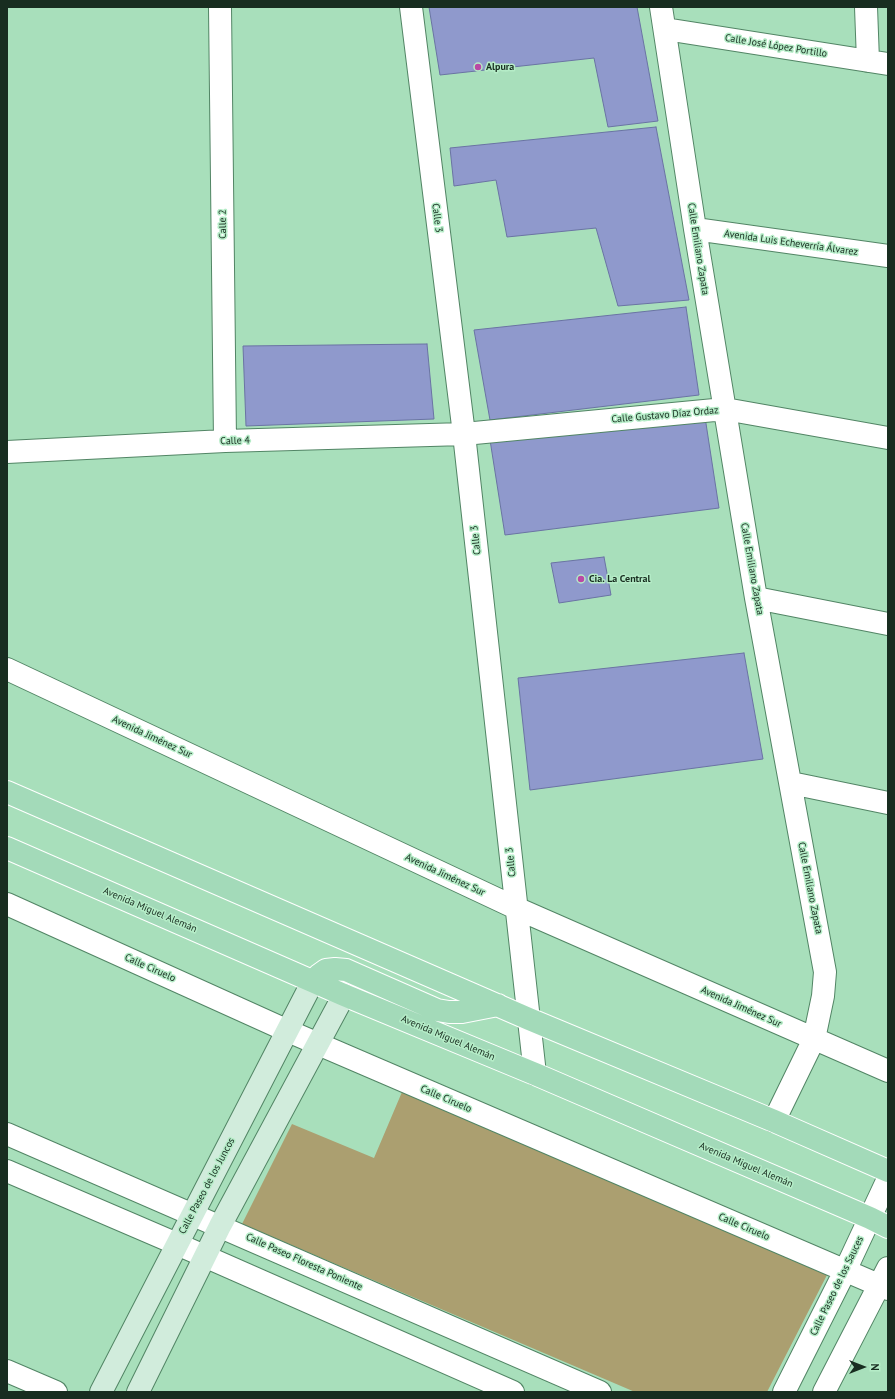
<!DOCTYPE html>
<meta charset="utf-8">
<style>
body{margin:0}
#map{position:relative;width:895px;height:1399px;overflow:hidden;background:#a8dfbb;font-family:"PT Sans",sans-serif}
canvas{display:block}
.frame{position:absolute;inset:0;border:8px solid #182d20;pointer-events:none}
.north{position:absolute;left:843px;top:1347px;width:40px;height:40px;-webkit-text-stroke:3px #b5ecc7;paint-order:stroke;rotate:90deg;font-size:11px;font-weight:700;line-height:16px;text-align:center;color:#182d20}
.north::after{content:'';display:block;margin:auto;width:14px;height:18px;background:#182d20;clip-path:polygon(50% 0,100% 100%,50% 72%,0 100%)}
</style>
<div id="map">
<canvas width="895" height="1399"></canvas>
<div class="frame"></div>
<div class="north">N</div>
</div>
<script>
const c = document.querySelector('canvas').getContext('2d');
c.lineJoin = 'round';
function fill(path, color) {
  c.fillStyle = color;
  c.fill(path, 'evenodd');
}
function toPath(rows) {
  const path = new Path2D();
  for (const r of rows) {
    path.moveTo(r[0], r[1]);
    for (let i = 2; i < r.length; i += 2) path.lineTo(r[i], r[i + 1]);
  }
  return path;
}
function trace(path, color, width, dash) {
  c.strokeStyle = color;
  c.lineWidth = width;
  c.lineCap = dash ? 'butt' : 'round';
  c.setLineDash(dash || []);
  c.stroke(path);
}
function label(font, color, halo, rows, align = 'center') {
  c.font = font + ' "PT Sans",sans-serif';
  c.lineWidth = 3;
  c.setLineDash([]);
  c.textBaseline = 'middle';
  c.strokeStyle = halo;
  c.fillStyle = color;
  for (const [text, x, y, turn = 0] of rows) {
    c.save();
    c.translate(x, y);
    c.rotate((+turn || 0) * Math.PI / 180);
    c.textAlign = isNaN(turn) ? turn : align;
    if (halo) c.strokeText(text, 0, 0);
    c.fillText(text, 0, 0);
    c.restore();
  }
}
fill(toPath([
 [402,1092,827,1275,767,1392,635,1392,242,1224,292,1124,374,1158]
]), '#ab9f70');
const building = toPath([
 [429,7,637,7,658,121,608,127,594,58,440,75,429,7],
 [656,127,689,300,618,306,596,228,507,237,496,180,454,186,450,148,656,127],
 [686,307,699,395,490,420,474,330,686,307],
 [427,344,434,419,246,426,243,346,427,344],
 [705,417,719,508,505,535,490,440,705,417],
 [604,557,611,595,559,603,551,563,604,557],
 [744,653,763,759,530,790,518,678,744,653]
]);
fill(building, '#8f99cc');
trace(building, '#6a73a3', 1);
const minor = toPath([
 [220,7,225,441],
 [411,7,464,434,535,1074],
 [661,7,695,229,756,598,825,972,823,996,814,1039,774,1121],
 [866,7,868,61],
 [665,29,888,64],
 [695,229,888,256],
 [7,452,225,441,464,434,725,409,888,438],
 [756,598,888,624],
 [7,669,516,908,888,1071],
 [791,783,888,803],
 [7,904,288,1031,888,1289],
 [7,1134,600,1392],
 [7,1171,177,1244,513,1392],
 [7,1371,56,1392],
 [784,1392,845,1271,888,1179],
 [824,1392,888,1268]
]);
const secondary = toPath([
 [101,1392,313,981],
 [138,1392,220,1226,344,995]
]);
const primary = toPath([
 [7,792,529,1019,774,1121,888,1171],
 [7,848,344,995,535,1074,870,1218,888,1227],
 [313,981,319,975,326,970,335,969,346,970,437,1010,449,1012,462,1012,498,1005]
]);
trace(minor, '#528565', 24);
trace(secondary, '#528565', 24);
trace(primary, '#fff', 24);
trace(minor, '#fff', 22);
trace(secondary, '#d1ecdc', 22);
trace(primary, '#a3dab9', 22);
for (const [x, y, r, color] of [
 [478,67,4,"#ba49a5"],
 [581,579,4,"#ba49a5"]
]) {
  const dot = new Path2D();
  dot.arc(x, y, r, 0, 2 * Math.PI);
  c.fillStyle = color;
  c.fill(dot);
  trace(dot, '#b5ecc7', 1.5);
}
label('10px', '#182d20', '#b5ecc7', [
 ["Calle José López Portillo",776,46,9],
 ["Calle 3",437,218,83],
 ["Calle 2",223,224,-91],
 ["Avenida Luis Echeverría Álvarez",791,243,8],
 ["Calle Emiliano Zapata",698,249,81],
 ["Calle Gustavo Díaz Ordaz",665,415,-5],
 ["Calle 4",235,441,-2],
 ["Calle 3",476,540,-96],
 ["Calle Emiliano Zapata",752,569,80],
 ["Avenida Jiménez Sur",152,737,25],
 ["Calle 3",511,862,-96],
 ["Avenida Jiménez Sur",445,875,25],
 ["Calle Emiliano Zapata",810,888,79],
 ["Avenida Miguel Alemán",150,910,23],
 ["Calle Ciruelo",150,968,24],
 ["Avenida Jiménez Sur",741,1007,24],
 ["Avenida Miguel Alemán",448,1038,23],
 ["Calle Ciruelo",446,1099,23],
 ["Avenida Miguel Alemán",746,1165,23],
 ["Calle Paseo de los Juncos",207,1186,-62],
 ["Calle Ciruelo",744,1227,23],
 ["Calle Paseo Floresta Poniente",304,1262,24],
 ["Calle Paseo de los Sauces",837,1286,-64]
]);
label('bold 10px', '#182d20', '#b5ecc7', [
 ["Alpura",486,67],
 ["Cia. La Central",589,579]
], 'left');
</script>
